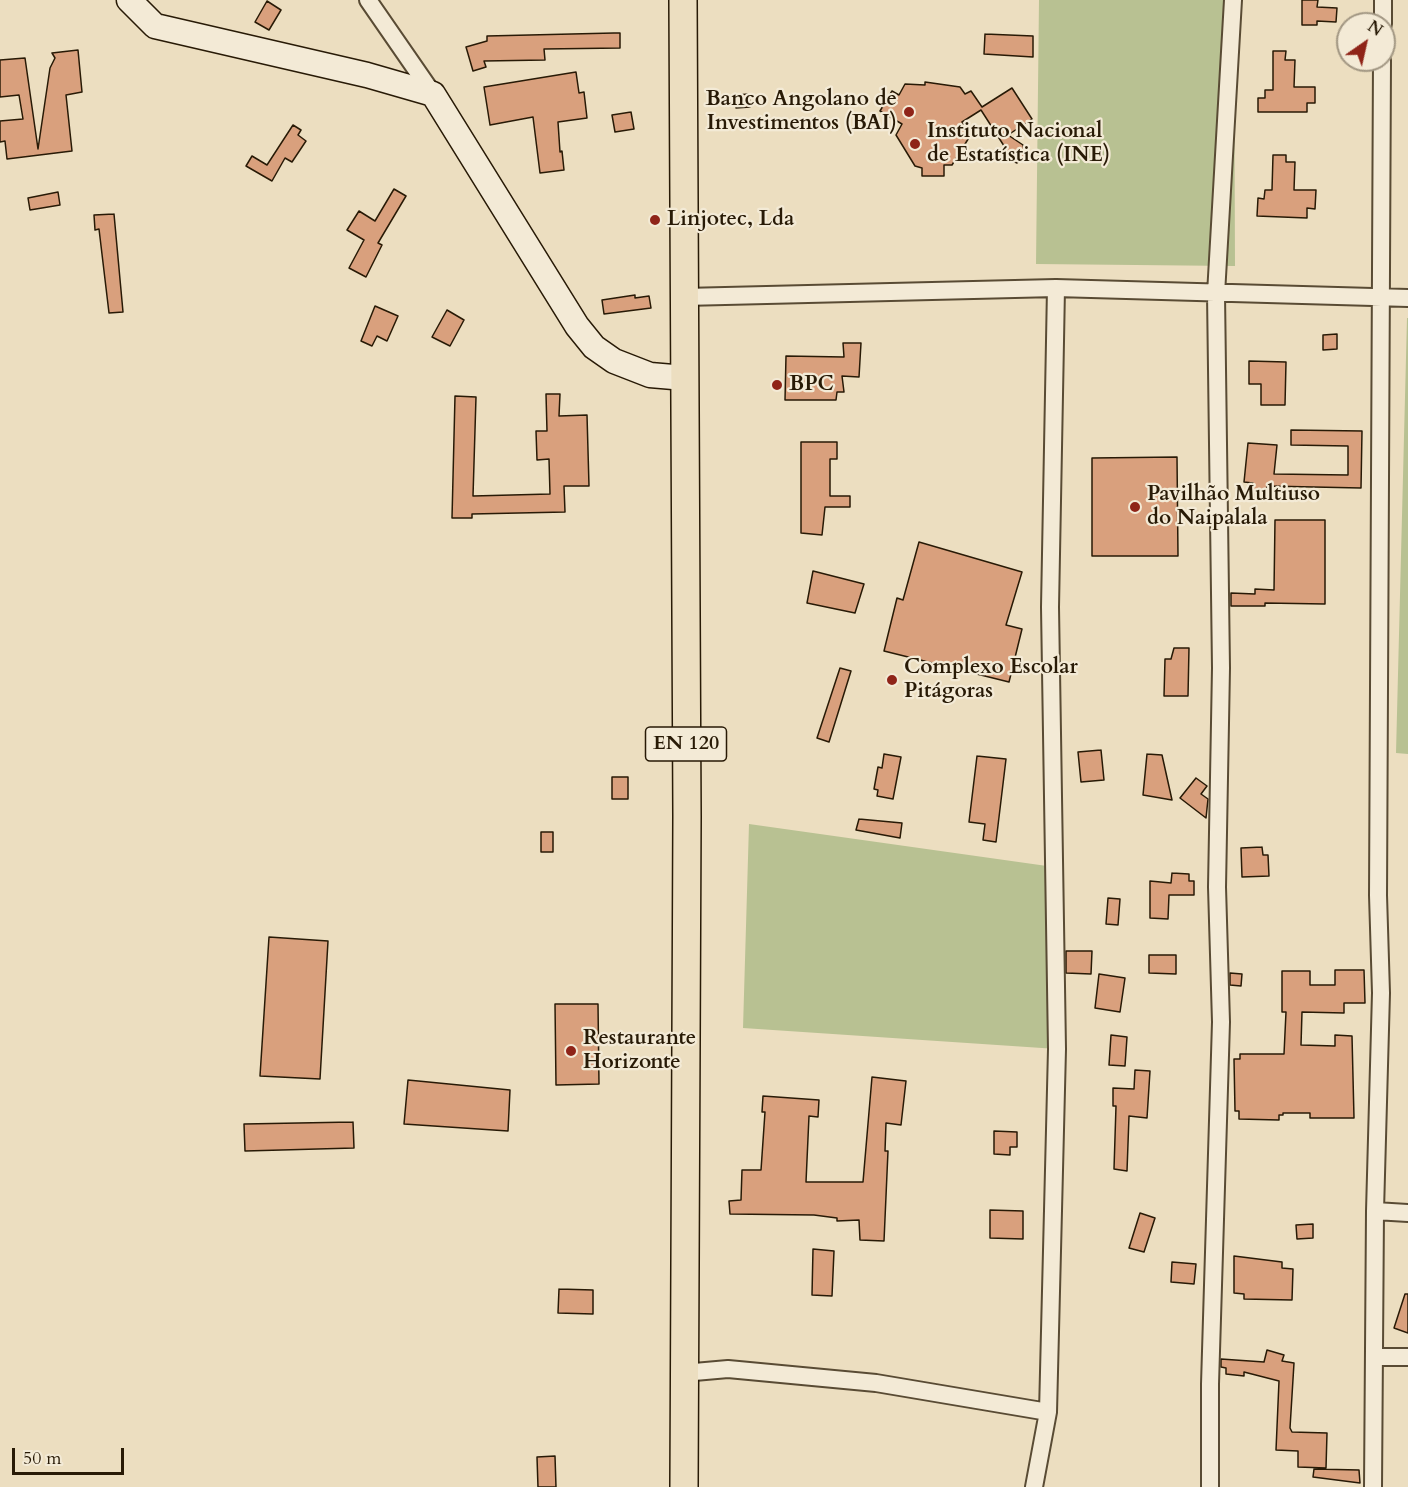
<!DOCTYPE html>
<meta charset="utf-8">
<style>
body{margin:0}
#map{position:relative;width:1408px;height:1487px;overflow:hidden;background:#ecdec0;font-family:Cardo,serif}
canvas{display:block}
.north{position:absolute;left:1336px;top:12px;width:60px;height:60px;box-sizing:border-box;background:#f3ead6;border:2px solid #a29783;border-radius:50%;rotate:34deg;font-size:16px;font-weight:700;line-height:24px;text-align:center;color:#281a06}
.north::after{content:'';display:block;margin:auto;width:21px;height:27px;background:#8f2418;clip-path:polygon(50% 0,100% 100%,50% 72%,0 100%)}
.scale{position:absolute;left:12px;top:1448px;width:112px;height:27px;box-sizing:border-box;border:3px solid #281a06;border-top:0;padding-left:8px;font-size:18px;line-height:21px;white-space:nowrap;color:#281a06;-webkit-text-stroke:4px #f3ead6;paint-order:stroke}
</style>
<div id="map">
<canvas width="1408" height="1487"></canvas>
<div class="north">N</div>
<div class="scale">50 m</div>
</div>
<script>
const c = document.querySelector('canvas').getContext('2d');
c.lineJoin = 'round';
function paint(path, color) { c.fillStyle = color; c.fill(path, 'evenodd'); }
const poly = rows => new Path2D(rows.map(r => 'M' + r).join(''));
function trace(path, color, width, dash) { c.strokeStyle = color; c.lineWidth = width; c.lineCap = dash ? 'butt' : 'round'; c.setLineDash(dash || []); c.stroke(path); }
function label(font, color, halo, rows, align = 'center') {
  c.font = font + ' Cardo,serif'; c.lineWidth = 4.5; c.setLineDash([]); c.textBaseline = 'middle'; c.strokeStyle = halo; c.fillStyle = color; for (const [text, x, y, turn = 0] of rows) {
    c.save(); c.translate(x, y); c.rotate((+turn || 0) * Math.PI / 180); c.textAlign = isNaN(turn) ? turn : align; if (halo) c.strokeText(text, 0, 0); c.fillText(text, 0, 0); c.restore();
  }
}
const green = poly([
 [1039,0,1234,0,1235,266,1036,264],
 [1407,318,1408,318,1408,754,1396,753],
 [749,824,1054,867,1057,1049,743,1028]
]);
const building = poly([
 [1302,0,1318,0,1317,7,1337,8,1336,22,1317,21,1317,25,1302,25,1302,0],
 [267,1,281,10,269,30,255,22,267,1],
 [614,33,620,33,620,48,544,49,545,60,484,61,486,67,473,71,466,47,487,41,487,36,614,33],
 [985,34,1033,36,1033,57,984,54,985,34],
 [78,50,82,92,66,95,72,151,7,159,5,141,0,142,0,121,23,119,19,95,0,97,0,60,25,58,38,149,50,68,55,58,52,53,78,50],
 [1273,51,1286,51,1285,60,1295,60,1294,87,1315,87,1315,103,1307,103,1307,112,1258,112,1258,98,1265,98,1265,90,1273,90,1273,51],
 [576,72,579,93,584,92,587,118,558,122,560,152,562,151,564,170,540,173,533,117,490,125,484,87,576,72],
 [925,82,960,87,965,94,971,91,982,107,1012,88,1032,119,1008,135,1023,145,1025,157,1017,163,1008,159,1006,149,981,110,962,122,970,136,952,165,944,165,944,176,922,176,922,168,915,166,896,135,902,124,880,111,892,91,899,95,905,84,925,85,925,82],
 [749,94,750,107,736,108,736,95,749,94],
 [631,112,634,129,615,132,612,115,631,112],
 [293,125,301,130,298,135,306,141,292,162,285,158,272,181,246,166,252,156,267,165,293,125],
 [1273,155,1286,155,1286,162,1295,162,1294,190,1316,190,1315,209,1307,208,1307,218,1257,216,1258,198,1264,199,1265,190,1272,190,1273,155],
 [394,189,406,196,378,243,382,245,366,277,349,268,364,240,347,230,359,211,375,221,394,189],
 [58,192,60,205,30,210,28,198,58,192],
 [114,214,123,312,109,313,99,229,95,230,94,215,114,214],
 [635,295,635,298,649,296,651,308,604,314,602,300,635,295],
 [375,306,398,316,387,341,377,336,372,346,361,341,375,306],
 [447,310,464,320,450,346,432,337,447,310],
 [1337,334,1337,349,1323,350,1323,335,1337,334],
 [843,343,861,343,859,377,842,376,844,392,837,392,836,400,785,400,786,356,844,357,843,343],
 [1249,361,1286,362,1285,405,1261,405,1261,384,1249,384,1249,361],
 [546,394,560,394,559,416,587,415,589,486,564,486,565,512,472,514,472,518,452,518,455,396,476,397,473,496,550,494,549,459,537,460,536,431,547,431,546,394],
 [1291,430,1362,431,1361,488,1267,486,1266,499,1252,498,1253,483,1244,482,1248,443,1277,445,1274,474,1348,475,1348,446,1291,445,1291,430],
 [801,442,837,442,837,459,830,459,830,496,850,496,850,507,825,507,822,535,801,533,801,442],
 [1177,457,1178,556,1092,556,1092,458,1177,457],
 [1275,520,1325,520,1325,604,1265,603,1265,606,1231,606,1231,593,1255,594,1255,589,1274,590,1275,520],
 [919,542,1022,572,1006,625,1022,629,1009,682,884,651,897,598,903,600,919,542],
 [813,571,864,584,855,613,807,603,813,571],
 [1174,648,1189,648,1188,696,1164,696,1165,659,1171,659,1174,648],
 [840,668,851,671,829,742,817,738,840,668],
 [1101,750,1104,780,1081,782,1078,752,1101,750],
 [884,754,901,757,893,799,877,796,878,790,874,789,878,767,882,768,884,754],
 [1147,754,1162,755,1172,800,1143,795,1147,754],
 [977,756,1006,759,996,842,983,840,985,824,969,822,977,756],
 [612,777,628,777,628,799,612,799,612,777],
 [1196,778,1207,786,1201,794,1208,799,1206,818,1180,798,1196,778],
 [859,819,902,823,900,838,856,830,859,819],
 [541,832,553,832,553,852,541,852,541,832],
 [1262,847,1263,855,1268,855,1269,876,1242,877,1241,848,1262,847],
 [1172,873,1189,874,1189,881,1194,881,1194,895,1169,895,1168,919,1150,918,1150,881,1171,883,1172,873],
 [1108,898,1120,899,1118,925,1106,924,1108,898],
 [269,937,328,941,320,1079,260,1076,269,937],
 [1066,951,1092,951,1091,974,1066,973,1066,951],
 [1149,955,1176,955,1176,974,1149,973,1149,955],
 [1335,970,1364,970,1365,1003,1344,1003,1344,1013,1302,1012,1301,1045,1335,1046,1335,1035,1352,1036,1354,1118,1310,1118,1310,1113,1283,1113,1283,1115,1279,1115,1279,1120,1239,1119,1239,1111,1235,1111,1234,1059,1240,1059,1240,1054,1284,1054,1286,1012,1282,1012,1282,971,1310,971,1310,985,1335,985,1335,970],
 [1230,973,1242,974,1241,986,1230,985,1230,973],
 [1099,974,1125,978,1120,1012,1095,1008,1099,974],
 [555,1004,598,1004,599,1084,556,1085,555,1004],
 [1111,1035,1127,1037,1125,1066,1109,1065,1111,1035],
 [1135,1070,1150,1071,1147,1118,1129,1116,1127,1171,1114,1169,1116,1106,1113,1106,1113,1088,1134,1089,1135,1070],
 [872,1077,906,1081,901,1125,886,1123,885,1151,888,1151,884,1241,860,1240,859,1220,837,1221,837,1218,814,1215,730,1214,729,1201,741,1200,742,1170,761,1170,765,1112,762,1112,763,1096,819,1100,818,1117,809,1116,806,1182,863,1182,872,1077],
 [408,1080,510,1090,508,1131,404,1124,408,1080],
 [353,1122,354,1148,245,1151,244,1124,353,1122],
 [994,1131,1017,1132,1017,1147,1010,1147,1010,1155,994,1154,994,1131],
 [990,1210,1023,1211,1023,1239,990,1238,990,1210],
 [1140,1213,1155,1218,1144,1252,1129,1248,1140,1213],
 [1313,1224,1313,1238,1297,1239,1296,1225,1313,1224],
 [813,1249,834,1251,832,1296,812,1295,813,1249],
 [1234,1256,1282,1262,1282,1268,1293,1269,1292,1300,1244,1299,1244,1294,1234,1293,1234,1256],
 [1172,1262,1196,1264,1194,1284,1171,1282,1172,1262],
 [559,1289,593,1290,593,1314,558,1313,559,1289],
 [1405,1294,1408,1294,1408,1333,1394,1328,1405,1294],
 [1267,1350,1284,1355,1282,1361,1294,1363,1290,1428,1292,1432,1327,1433,1326,1468,1298,1467,1298,1451,1276,1450,1279,1381,1244,1372,1244,1376,1226,1374,1226,1368,1221,1367,1221,1359,1264,1362,1267,1350],
 [555,1456,556,1487,538,1487,537,1457,555,1456],
 [1314,1469,1359,1470,1360,1483,1313,1477,1314,1469]
]);
const street = poly([
 [368,0,433,94],
 [1383,24,1383,0],
 [684,297,1056,288,1408,298],
 [1375,1211,1408,1213],
 [1374,1357,1408,1357],
 [683,1373,728,1369,876,1383,1048,1412],
 [1034,1487,1048,1412,1057,1049,1050,607,1056,288],
 [1210,1487,1210,1384,1221,1022,1217,887,1221,668,1216,294,1233,0],
 [1373,1487,1375,1211,1381,993,1378,895,1382,60]
]);
const secondary = poly([
 [129,0,155,26,367,75,433,94,577,326,594,347,614,361,650,375,685,378]
]);
const primary = poly([
 [683,0,687,816,684,1487]
]);
const markers = [
 [909,112,6,"#8f2418"],
 [915,144,6,"#8f2418"],
 [655,220,6,"#8f2418"],
 [777,385,6,"#8f2418"],
 [1135,507,6,"#8f2418"],
 [892,680,6,"#8f2418"],
 [571,1051,6,"#8f2418"]
];
const shields = [
 [686,744,81]
];
const shieldNames = [
 ["EN 120",686,744]
];
const poiNames = [
 ["Banco Angolano de",897,100,"right"],
 ["Investimentos (BAI)",897,124,"right"],
 ["Instituto Nacional",927,132],
 ["de Estatística (INE)",927,156],
 ["Linjotec, Lda",667,220],
 ["BPC",789,385],
 ["Pavilhão Multiuso",1147,495],
 ["do Naipalala",1147,519],
 ["Complexo Escolar",904,668],
 ["Pitágoras",904,692],
 ["Restaurante",583,1039],
 ["Horizonte",583,1063]
];
paint(green, '#b8c192');
paint(building, '#d9a07d');
trace(building, '#281a06', 1.5);
trace(street, '#594b34', 20);
trace(secondary, '#281a06', 27);
trace(primary, '#281a06', 30);
trace(street, '#f3ead6', 16);
trace(secondary, '#f3ead6', 24);
trace(primary, '#ecdec0', 27);
for (const [x, y, r, color] of markers) { const dot = new Path2D(); dot.arc(x, y, r, 0, 2 * Math.PI); c.fillStyle = color; c.fill(dot); trace(dot, '#f3ead6', 2); }
for (const [x, y, w] of shields) { const box = new Path2D(); box.roundRect(x - w / 2, y - 17, w, 34, 4.5); c.fillStyle = '#f3ead6'; c.fill(box); trace(box, '#281a06', 1.5); }
label('bold 20px', '#281a06', null, shieldNames);
label('bold 21px', '#281a06', '#f3ead6', poiNames, 'left');
</script>
